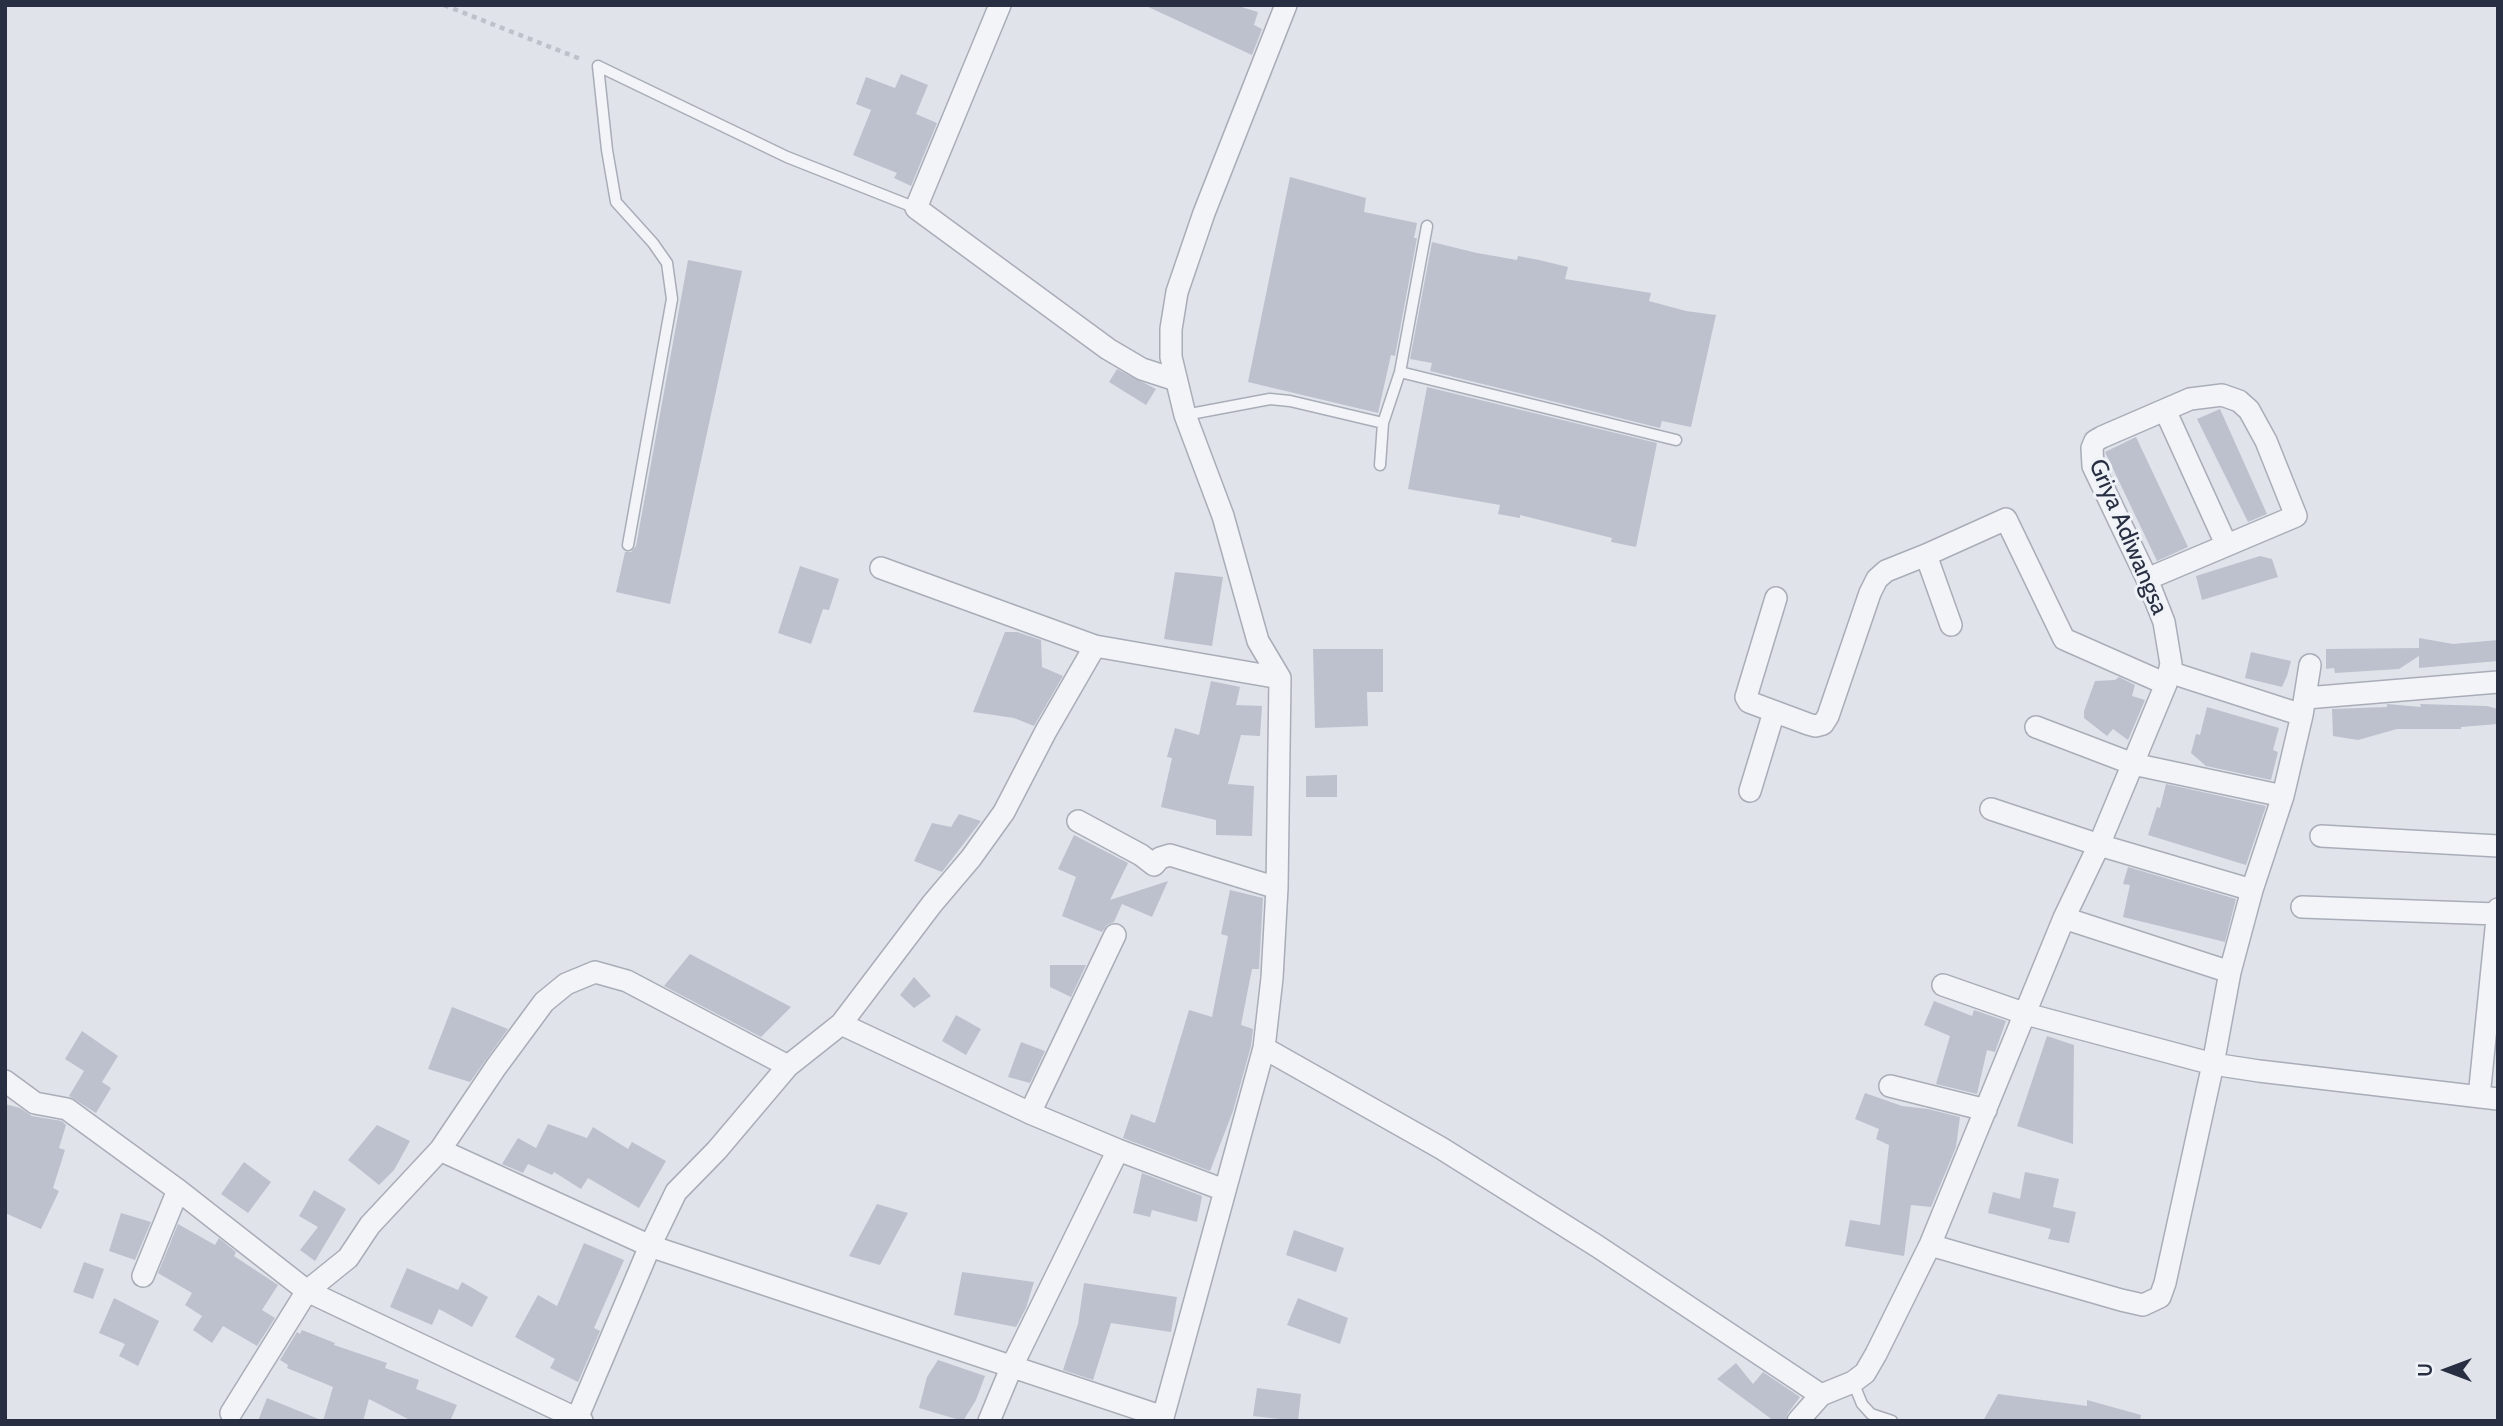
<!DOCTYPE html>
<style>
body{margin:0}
#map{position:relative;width:2503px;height:1426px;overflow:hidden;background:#e0e3ea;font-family:Cabin,sans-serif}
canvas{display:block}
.frame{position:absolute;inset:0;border:7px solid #282f42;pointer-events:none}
.north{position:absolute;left:2412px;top:1335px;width:70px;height:70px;-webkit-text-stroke:5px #eff2f7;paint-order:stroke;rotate:270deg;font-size:19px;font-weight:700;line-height:28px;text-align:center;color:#282f42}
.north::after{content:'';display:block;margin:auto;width:24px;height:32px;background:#282f42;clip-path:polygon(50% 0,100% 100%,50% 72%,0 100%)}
</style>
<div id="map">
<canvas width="2503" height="1426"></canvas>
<div class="frame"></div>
<div class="north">U</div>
</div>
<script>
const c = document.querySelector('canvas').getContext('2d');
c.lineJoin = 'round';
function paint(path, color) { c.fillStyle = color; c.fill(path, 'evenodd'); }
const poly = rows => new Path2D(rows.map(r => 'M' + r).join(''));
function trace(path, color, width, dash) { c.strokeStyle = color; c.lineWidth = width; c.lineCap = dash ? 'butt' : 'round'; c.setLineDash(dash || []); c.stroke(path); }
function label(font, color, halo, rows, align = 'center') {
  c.font = font + ' Cabin,sans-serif'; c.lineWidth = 6; c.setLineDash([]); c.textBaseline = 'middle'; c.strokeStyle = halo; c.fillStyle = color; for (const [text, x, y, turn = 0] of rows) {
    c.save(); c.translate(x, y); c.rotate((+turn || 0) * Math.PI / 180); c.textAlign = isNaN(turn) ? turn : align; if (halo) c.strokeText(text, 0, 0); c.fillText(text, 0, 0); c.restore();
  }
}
const building = poly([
 [1144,5,1235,5,1258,12,1254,25,1262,29,1252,55],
 [901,74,928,85,916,114,937,123,911,186,894,178,897,173,853,155,871,110,856,104,866,77,895,88],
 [1290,177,1366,198,1364,212,1417,223,1414,238,1417,238,1395,356,1391,355,1378,413,1248,382],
 [1432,242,1477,253,1517,260,1518,256,1539,260,1568,267,1565,279,1651,293,1649,301,1686,311,1716,315,1691,427,1662,421,1660,428,1430,371,1432,363,1410,359],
 [688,260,742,271,670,604,616,592,625,552,631,552,636,546],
 [1117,369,1156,389,1146,405,1109,382],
 [1427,387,1657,443,1636,547,1611,542,1612,538,1520,515,1520,518,1498,514,1500,505,1408,489],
 [2220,409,2267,514,2248,522,2197,419],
 [2136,437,2188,547,2157,561,2105,452],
 [2260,556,2272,559,2278,577,2202,600,2196,576],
 [800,566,839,579,829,610,823,609,811,644,778,633],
 [1175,572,1223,577,1212,646,1164,639],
 [1005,632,1017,632,1041,640,1042,667,1063,676,1034,726,1014,718,973,712],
 [2419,638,2453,644,2498,640,2498,661,2419,668,2419,656,2399,669,2335,673,2334,668,2326,669,2326,649,2419,648],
 [1313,649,1383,649,1383,692,1367,692,1368,726,1315,728],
 [2251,652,2291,661,2287,676,2282,687,2245,678],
 [2119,677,2135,685,2132,696,2145,700,2128,740,2113,729,2107,736,2084,718,2084,711,2095,681,2115,680],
 [1211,681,1240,687,1236,705,1262,706,1260,736,1241,735,1228,784,1254,786,1252,836,1216,835,1216,820,1161,807,1172,758,1167,757,1175,728,1199,735],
 [2387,704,2421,707,2420,704,2487,706,2498,709,2498,724,2461,727,2461,729,2397,729,2358,740,2333,736,2332,709,2387,707],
 [2207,707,2279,728,2273,750,2278,752,2271,780,2206,766,2191,753,2196,734,2200,735],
 [1337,775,1337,797,1306,797,1306,776],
 [2166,784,2266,806,2246,865,2148,835,2157,807,2160,808],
 [959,814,981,821,942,872,914,861,932,823,951,827],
 [1074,835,1128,863,1110,900,1168,881,1152,917,1122,904,1114,922,1107,925,1102,932,1062,916,1076,877,1058,869],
 [2128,867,2236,899,2225,942,2123,917,2130,885,2123,884],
 [1230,890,1263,898,1259,969,1252,969,1241,1025,1253,1029,1251,1046,1233,1111,1210,1171,1123,1138,1131,1114,1155,1123,1189,1010,1212,1017,1228,936,1221,934],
 [690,954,791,1007,761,1037,664,986],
 [1050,965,1086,965,1071,997,1050,987],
 [914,977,931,996,914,1008,900,995],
 [1934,1001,1972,1016,1974,1010,2006,1021,1995,1052,1987,1050,1977,1094,1936,1084,1950,1036,1924,1025],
 [452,1007,508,1029,470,1082,428,1069],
 [956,1015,981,1029,966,1055,942,1041],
 [82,1031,118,1056,102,1082,111,1088,96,1113,69,1096,84,1071,65,1059],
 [2047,1036,2074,1045,2073,1144,2017,1126],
 [1021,1042,1045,1051,1030,1083,1008,1077],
 [1865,1093,1902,1106,1928,1109,1960,1117,1956,1147,1931,1207,1911,1205,1904,1256,1845,1246,1850,1220,1880,1225,1889,1145,1876,1139,1879,1129,1855,1119],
 [5,1104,20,1108,32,1116,62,1121,66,1125,59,1148,65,1150,53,1188,59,1191,41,1229,5,1213],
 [548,1124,587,1138,593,1127,628,1149,632,1142,666,1161,639,1208,588,1178,581,1189,554,1172,552,1175,528,1164,523,1173,502,1164,518,1138,536,1148],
 [377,1125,410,1141,394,1170,379,1185,348,1160],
 [244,1162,271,1182,248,1213,221,1194],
 [2025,1172,2059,1179,2053,1207,2076,1212,2069,1243,2048,1239,2051,1229,1988,1213,1993,1192,2020,1199],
 [1142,1173,1202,1196,1197,1222,1152,1210,1150,1217,1133,1213],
 [314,1190,346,1209,315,1261,300,1250,318,1227,299,1216],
 [877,1204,908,1213,880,1265,849,1256],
 [121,1213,151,1222,135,1260,109,1251],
 [178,1224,215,1245,219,1238,236,1252,234,1256,278,1285,262,1310,275,1318,257,1346,223,1326,212,1343,193,1330,202,1316,185,1305,192,1293,158,1273],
 [1294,1230,1344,1248,1336,1272,1286,1255],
 [584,1243,624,1260,594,1328,600,1331,578,1382,550,1368,555,1359,515,1337,538,1295,557,1306],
 [84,1262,104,1269,93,1299,73,1292],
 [407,1268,458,1290,462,1282,488,1297,472,1327,439,1309,432,1325,390,1307],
 [962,1272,1034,1282,1026,1308,1016,1327,954,1315],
 [1084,1283,1177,1297,1171,1332,1111,1323,1093,1380,1063,1370,1078,1324],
 [114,1298,159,1321,138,1366,119,1356,125,1344,99,1333],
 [1298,1298,1348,1318,1340,1344,1287,1325],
 [302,1330,335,1343,334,1345,387,1363,385,1368,419,1380,416,1389,457,1405,450,1421,412,1421,369,1399,363,1421,323,1421,333,1387,287,1368,288,1365,280,1360,297,1332,300,1334],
 [938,1360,985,1376,976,1400,963,1421,919,1408,927,1377],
 [1736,1363,1753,1384,1763,1372,1800,1397,1788,1413,1785,1421,1774,1421,1717,1379],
 [1257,1388,1301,1394,1298,1421,1253,1416],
 [1998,1394,2087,1406,2087,1400,2141,1415,2140,1421,1983,1421],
 [267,1398,321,1420,321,1421,258,1421]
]);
const path = poly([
 [444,5,583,60]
]);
const service = poly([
 [598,66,607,150,616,202,653,243,667,263,672,299,628,545],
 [598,66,787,157,916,208],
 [1400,372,1676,440],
 [1185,415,1270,399,1290,401,1383,423,1400,372,1427,226],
 [1380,465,1383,423],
 [1853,1382,1862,1404,1871,1414,1892,1421]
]);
const minor = poly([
 [1000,5,916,208,1108,349,1142,369,1176,380],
 [2165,410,2226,544],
 [1926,555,1951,625],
 [881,568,1095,646,1280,678],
 [1776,598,1746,697,1749,702,1808,724,1815,726,1823,724,1828,716,1870,593,1877,579,1886,571,1926,555,2006,519,2064,639,2166,684],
 [2169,672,2302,715],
 [2306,698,2498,682],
 [2036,727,2133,764,2283,796],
 [1750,791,1774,712],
 [1991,809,2099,845,2252,890],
 [1078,821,1141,855,1154,865,1160,858,1170,855,1277,888],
 [2321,836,2498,846],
 [2302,907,2497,914],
 [2064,918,2230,972],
 [1943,985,2026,1014,2213,1064,2259,1071,2498,1099],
 [841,1024,1030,1113,1118,1150,1224,1190],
 [1264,1048,1441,1148,1597,1246,1821,1395],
 [5,1081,35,1103,67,1109,178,1190,307,1291,582,1421],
 [1890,1086,1986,1110],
 [2479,1097,2498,909],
 [1030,1113,1115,935],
 [440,1150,650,1246,1163,1417],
 [1930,1245,2121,1300,2143,1305,2160,1297,2165,1283,2213,1064,2230,972,2252,890,2283,796,2302,715,2310,665],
 [143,1276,178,1190],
 [231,1413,307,1291,348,1258,370,1225,440,1150,496,1067,544,1002,566,984,595,972,627,981,788,1066],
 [576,1421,650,1246,676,1192,717,1150,788,1066,841,1024,932,904,971,858,1004,812,1046,731,1095,646],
 [989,1421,1012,1366,1118,1150],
 [1162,1421,1264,1048,1272,978,1277,888,1280,678,1258,641,1223,516,1185,415,1171,357,1171,329,1177,292,1204,213,1286,5],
 [1798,1421,1821,1395,1853,1382,1865,1373,1876,1354,1930,1245,2064,918,2099,845,2166,684,2171,664,2164,622,2147,579,2093,466,2092,448,2095,441,2102,437,2190,399,2222,395,2239,401,2249,410,2266,441,2296,516,2147,579]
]);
const streetNames = [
 ["Griya Adiwangsa",2128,537,67]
];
paint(building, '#bdc1cd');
trace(service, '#a9adb8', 13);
trace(minor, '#a9adb8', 24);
trace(path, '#bec1c9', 4.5, [5, 5]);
trace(service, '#f3f4f8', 10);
trace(minor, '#f3f4f8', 21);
label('24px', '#282f42', '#eff2f7', streetNames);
</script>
